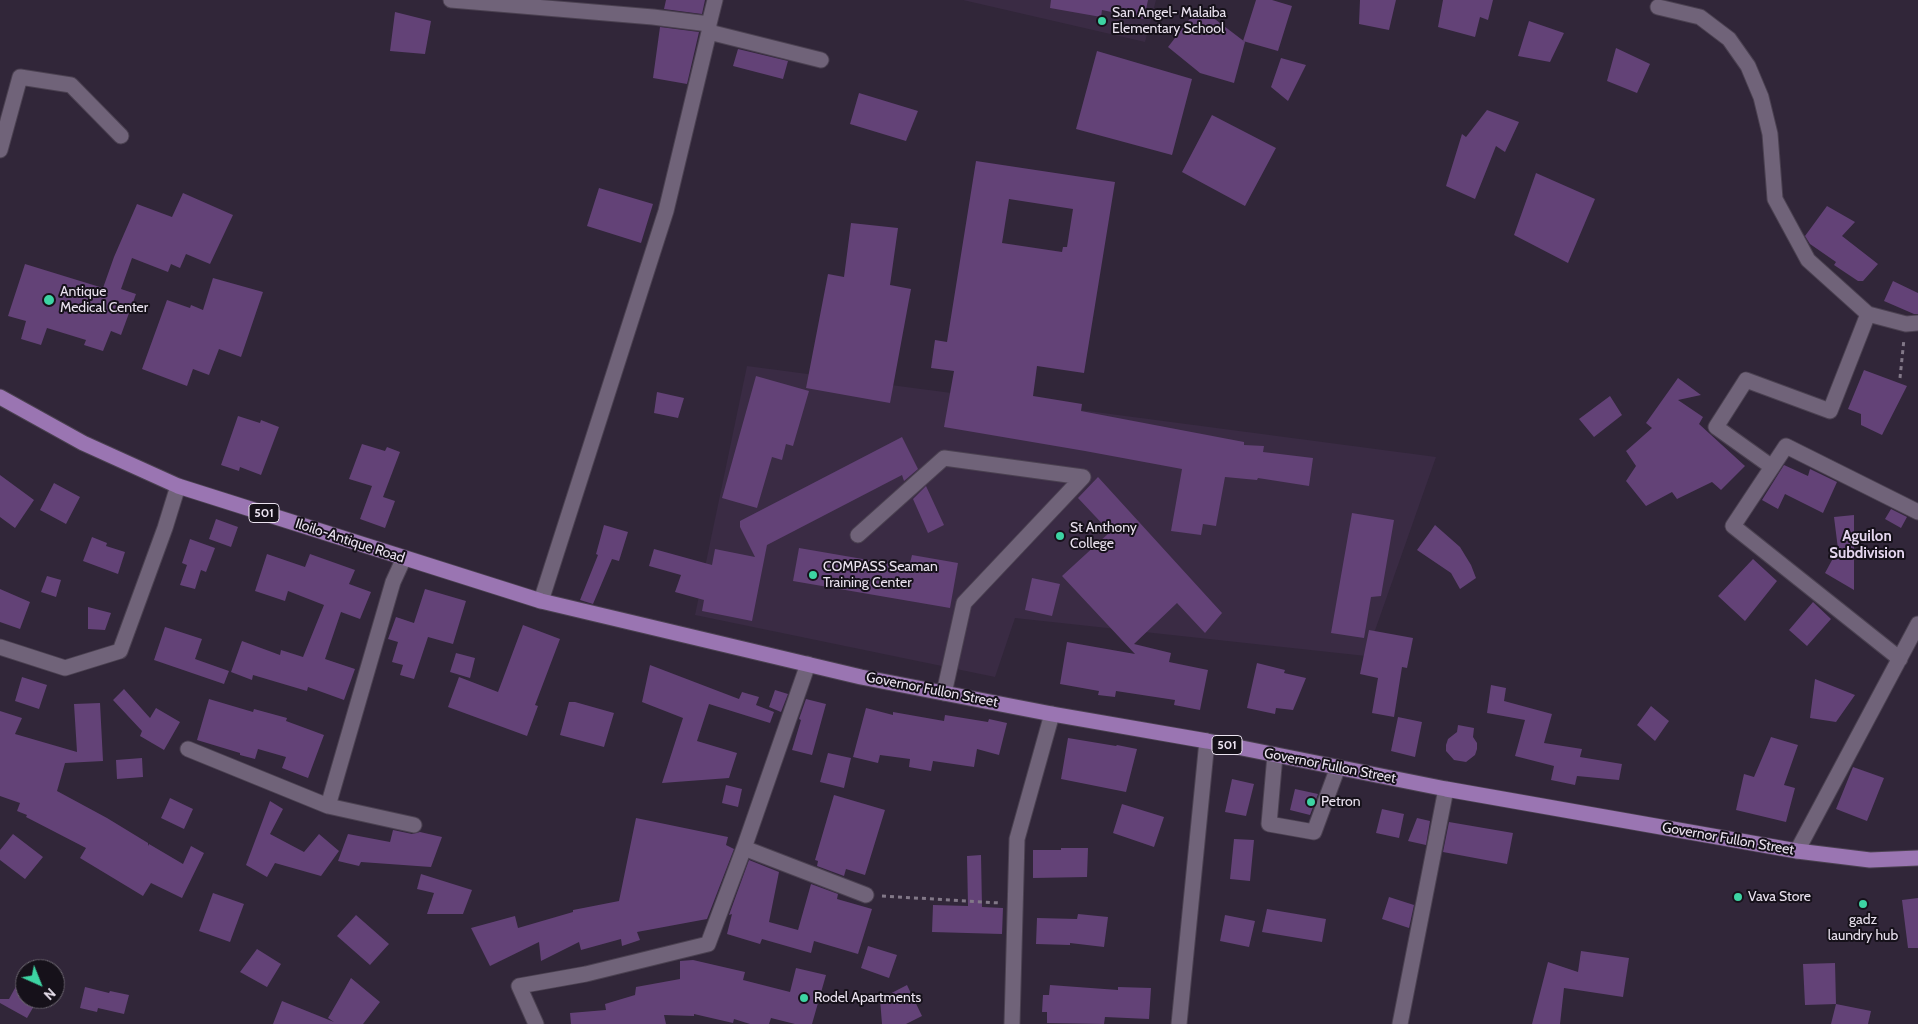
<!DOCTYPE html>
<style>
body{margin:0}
#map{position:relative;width:1918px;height:1024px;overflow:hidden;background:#312639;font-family:Cabin,sans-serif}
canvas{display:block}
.north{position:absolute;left:15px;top:959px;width:50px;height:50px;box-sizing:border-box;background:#16111a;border:1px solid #6b656f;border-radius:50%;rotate:136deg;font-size:14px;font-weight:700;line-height:20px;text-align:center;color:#eae2ef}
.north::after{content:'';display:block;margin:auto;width:18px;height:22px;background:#3dd4a3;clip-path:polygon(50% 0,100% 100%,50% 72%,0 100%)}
</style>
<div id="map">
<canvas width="1918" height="1024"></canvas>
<div class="north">N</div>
</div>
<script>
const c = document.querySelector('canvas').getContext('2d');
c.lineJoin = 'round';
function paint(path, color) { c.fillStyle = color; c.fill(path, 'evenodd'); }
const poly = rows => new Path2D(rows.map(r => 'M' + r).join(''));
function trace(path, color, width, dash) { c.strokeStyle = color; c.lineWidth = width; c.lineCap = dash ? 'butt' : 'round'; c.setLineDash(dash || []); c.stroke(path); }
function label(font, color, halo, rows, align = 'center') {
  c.font = font + ' Cabin,sans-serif'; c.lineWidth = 4; c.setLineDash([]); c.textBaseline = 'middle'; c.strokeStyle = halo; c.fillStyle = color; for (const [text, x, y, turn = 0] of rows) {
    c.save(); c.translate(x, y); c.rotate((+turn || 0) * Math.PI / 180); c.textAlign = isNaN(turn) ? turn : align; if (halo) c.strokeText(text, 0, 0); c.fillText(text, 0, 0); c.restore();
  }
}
const built = poly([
 [963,0,1156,0,1145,42],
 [747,366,1436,457,1366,656,1015,618,995,677,695,615]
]);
const building = poly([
 [666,0,705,0,702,14,664,9],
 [1051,0,1148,0,1144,19,1102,10,1101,17,1050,8],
 [1256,0,1272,0,1292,6,1278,51,1243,41],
 [1360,0,1396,0,1389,30,1359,24],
 [1443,0,1493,0,1488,20,1480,17,1475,37,1438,27],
 [1199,7,1245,42,1234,83,1200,73,1168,47],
 [395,12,431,21,425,54,390,51],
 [1529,21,1564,33,1550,62,1518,56],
 [660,27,699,32,687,84,653,78],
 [1616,48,1650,64,1637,93,1607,81],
 [738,49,788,61,783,79,733,66],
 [1097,51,1192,79,1172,155,1076,129],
 [1281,58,1306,65,1288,101,1271,87],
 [859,93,918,111,906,141,850,124],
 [1487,110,1519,122,1505,152,1496,146,1475,199,1446,186,1462,134,1466,137],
 [1212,115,1276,148,1245,206,1182,172],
 [976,161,1115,182,1084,373,1037,366,1033,396,1082,404,1081,411,1244,442,1244,445,1264,446,1263,452,1313,458,1309,486,1258,478,1257,480,1225,477,1216,526,1203,524,1201,535,1171,531,1182,469,1085,451,944,427,954,371,931,368,935,340,947,342],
 [1009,199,1073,209,1067,247,1063,247,1062,252,1002,243],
 [1536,173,1595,199,1568,263,1514,235],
 [599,188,653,204,641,243,587,226],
 [183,193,233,215,210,264,186,254,180,268,171,264,168,272,132,258,121,289,136,294,121,335,111,331,103,351,84,345,86,340,47,328,41,345,21,339,26,321,8,316,25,264,103,288,114,257,137,204,172,217],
 [1827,206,1855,222,1842,236,1878,264,1863,281,1858,281,1834,265,1836,262,1810,244,1805,236],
 [851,223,898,228,890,285,911,289,890,403,806,388,828,274,844,277],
 [213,278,263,292,241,357,219,349,209,375,193,369,187,386,142,369,167,300,190,308,191,305,203,310],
 [1893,281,1918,293,1918,314,1914,314,1884,301],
 [1864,370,1907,386,1882,435,1861,425,1861,414,1848,409],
 [756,376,809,391,793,446,786,444,782,460,772,457,757,508,722,498],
 [1678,378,1701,395,1678,400,1703,417,1699,424,1745,466,1721,490,1712,482,1677,499,1672,492,1646,506,1626,481,1636,466,1626,451,1652,428,1646,423],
 [657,392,684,398,678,418,654,413],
 [1610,396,1622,415,1594,437,1579,419],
 [238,416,260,423,261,420,279,427,261,475,240,467,239,471,221,465],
 [902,437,918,469,904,481,902,475,767,545,752,621,702,611,704,600,675,592,681,575,649,566,654,549,712,565,715,549,755,557,740,527,740,521],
 [362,444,385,451,387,447,400,452,383,497,395,501,385,528,360,519,372,486,349,479],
 [1784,465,1808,476,1810,469,1837,482,1823,513,1785,494,1778,509,1762,500],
 [0,475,34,500,15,528,0,517],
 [1098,477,1222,613,1205,633,1177,603,1134,644,1171,653,1169,662,1208,670,1200,710,1174,705,1175,700,1116,691,1115,697,1098,695,1099,691,1060,684,1067,642,1135,654,1062,576,1110,532,1078,498],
 [54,483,80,497,66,524,40,510],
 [926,486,944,525,928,533,913,499],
 [1891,509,1907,517,1901,528,1885,519],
 [1352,513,1394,520,1381,596,1371,597,1364,638,1331,633],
 [1854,515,1854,590,1825,573,1838,549,1834,517],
 [216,519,238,527,231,547,209,539],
 [604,525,628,532,619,561,612,559,593,604,580,600,598,555,596,554],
 [1435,525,1460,547,1471,565,1476,578,1460,589,1451,573,1417,550],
 [92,537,107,543,106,546,125,552,118,574,83,561],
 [190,539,215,548,206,572,201,570,195,589,180,585,187,565,182,563],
 [799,548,909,567,912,555,958,563,950,608,793,581],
 [267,554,305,567,310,554,355,570,349,584,371,592,360,619,341,612,325,659,355,669,344,700,308,687,307,691,253,675,252,680,231,672,242,641,280,655,281,650,303,657,324,605,288,591,285,601,255,591],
 [1753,559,1777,581,1745,621,1718,596],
 [47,576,61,580,56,597,41,592],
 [1032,578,1060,584,1052,616,1025,610],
 [0,589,30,602,20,629,0,622],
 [425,589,466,601,453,644,428,637,414,679,400,675,403,665,392,662,398,642,388,639,396,617,414,623],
 [1813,602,1831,619,1807,646,1789,630],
 [88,607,111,613,105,630,88,629],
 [523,625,560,639,535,705,538,706,527,736,448,707,459,677,498,692],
 [165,627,202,639,195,659,229,671,224,684,154,660],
 [1369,630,1413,638,1407,668,1402,667,1394,717,1372,713,1378,678,1360,674],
 [456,653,475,658,470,678,450,672],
 [1257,663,1285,670,1284,673,1306,678,1293,710,1276,708,1275,714,1247,708],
 [650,665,739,699,742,692,759,697,756,705,774,712,770,723,709,704,697,741,737,753,729,778,662,783,683,718,642,702],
 [22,677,47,685,39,709,15,701],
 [1815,679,1855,695,1836,722,1810,718],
 [1491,685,1506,688,1504,701,1552,714,1544,743,1582,749,1580,757,1622,764,1619,780,1577,776,1575,785,1551,780,1554,766,1515,756,1525,720,1487,713],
 [124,689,150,718,156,708,180,722,164,750,140,736,142,731,113,700],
 [775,690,788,694,781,712,769,707],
 [209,699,253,712,254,709,287,718,286,721,324,735,308,778,282,768,286,757,258,749,255,759,240,755,240,753,197,740],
 [806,699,826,704,812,755,792,750,801,720,799,719],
 [569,702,575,702,614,713,604,747,560,735],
 [100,703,103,761,65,763,57,791,107,818,148,843,148,846,149,844,183,864,191,846,204,853,182,898,151,883,143,896,80,858,86,848,26,817,27,815,17,811,20,803,0,796,0,711,22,718,15,734,77,752,74,704],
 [1651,706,1669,721,1655,741,1637,725],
 [866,708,893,715,893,712,944,721,945,715,988,722,989,719,1007,723,999,755,977,749,974,767,933,761,931,771,909,767,910,759,880,755,878,763,853,757],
 [1398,717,1422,722,1415,757,1391,751],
 [1458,725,1474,728,1473,737,1477,743,1477,749,1475,755,1466,762,1454,760,1446,751,1446,745,1448,739,1457,732],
 [1771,737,1798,745,1784,785,1795,788,1786,822,1736,810,1744,774,1754,777],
 [1068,738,1116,746,1117,745,1137,749,1126,792,1061,779],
 [828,753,851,758,844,788,820,782],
 [142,758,143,777,117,779,116,760],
 [1853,767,1884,778,1867,821,1836,809],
 [1232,779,1254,784,1246,816,1225,812],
 [726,785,742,789,738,807,722,803],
 [1295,789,1318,794,1310,815,1290,810],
 [834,795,885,810,865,875,846,869,844,876,817,866,818,861,815,860],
 [170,798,193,809,184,829,161,818],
 [270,801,283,809,270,834,304,852,319,834,339,851,321,876,275,863,267,877,246,865],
 [1122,804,1164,817,1154,847,1113,833],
 [1382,809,1404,814,1399,838,1376,833],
 [636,818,728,837,726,845,734,849,707,919,637,932,640,940,622,946,621,939,581,950,579,942,541,961,539,942,490,966,471,928,515,916,518,928,573,912,573,910,619,901],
 [1417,818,1430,821,1426,845,1408,841],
 [1449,822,1513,833,1507,864,1443,852],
 [393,830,412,834,420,832,442,837,431,867,361,862,359,866,338,861,348,834,390,842],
 [13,834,43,857,25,879,0,860,0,850],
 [1234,839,1254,840,1250,881,1230,879],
 [1061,848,1088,848,1087,877,1033,878,1033,850,1061,850],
 [981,855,982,907,1003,908,1002,934,932,932,933,905,968,906,967,856],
 [749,860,779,872,769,922,798,930,811,884,838,894,837,899,872,909,858,954,814,941,811,953,762,939,760,944,727,934,732,914,729,915],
 [421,874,472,890,463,914,427,914,434,893,417,889],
 [213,893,244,904,230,942,199,931],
 [1389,897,1414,905,1409,928,1382,919],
 [1918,898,1918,948,1908,948,1902,900],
 [1267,909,1326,919,1322,942,1262,932],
 [1078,914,1108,917,1104,947,1070,943,1070,945,1036,944,1037,918,1077,919],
 [356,915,389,944,370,965,337,936],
 [1225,915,1255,921,1249,947,1220,941],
 [868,946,897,955,889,978,861,968],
 [257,949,281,964,267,987,240,972],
 [1581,951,1629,958,1623,997,1564,988,1560,1024,1532,1024,1548,962,1578,972],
 [693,960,745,972,743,980,790,992,796,968,826,975,812,1024,795,1024,771,1018,769,1024,750,1024,734,1019,733,1023,694,1014,694,1016,664,1015,666,1024,571,1024,570,1013,606,1010,605,1004,635,995,636,987,680,979,680,961],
 [1835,963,1836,1004,1805,1005,1803,964],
 [25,970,25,999,38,999,27,1018,0,1003,0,999,9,999],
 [351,978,380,1002,363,1024,273,1024,282,1001,334,1022,328,1018],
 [907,985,922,1016,906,1024,882,1024,880,999],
 [1050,985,1118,990,1118,987,1151,988,1149,1019,1105,1017,1104,1024,1047,1023,1047,1012,1042,1012,1043,995,1049,995],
 [85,987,109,993,110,991,129,995,124,1014,98,1008,97,1012,80,1008],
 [1836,1004,1871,1011,1868,1024,1831,1024]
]);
const path = poly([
 [1900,378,1904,339],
 [882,896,1000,903]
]);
const minor = poly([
 [451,0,653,17,709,24],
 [1658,7,1700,17,1729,39,1748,66,1761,97,1770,134,1775,199,1808,260,1868,314,1906,324,1918,323],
 [709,32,821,60],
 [0,150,20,77,71,85,121,136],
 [1772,467,1716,427,1746,380,1830,411,1868,314],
 [858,535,944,458,1083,477,964,603,944,693],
 [541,601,666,211,709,32,709,24,715,0],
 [0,647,65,668,120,651,165,528,178,486],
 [1900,659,1733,526,1786,446,1918,512],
 [188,749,328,806,393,582,404,558],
 [1275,755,1269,824,1314,832,1338,767],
 [328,806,414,825],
 [744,848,866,895],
 [1797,851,1918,624],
 [536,1024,519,986,586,974,708,944,744,848,808,664],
 [1012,1024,1017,839,1052,714],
 [1179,1024,1207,741],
 [1400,1024,1446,789]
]);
const major = poly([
 [0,397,83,443,178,486,541,601,861,677,1052,714,1207,741,1446,789,1797,851,1870,860,1918,858]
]);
const markers = [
 [1102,21,5,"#3dd4a3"],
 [49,300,6,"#3dd4a3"],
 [1060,536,5,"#3dd4a3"],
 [813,575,5,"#3dd4a3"],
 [1311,802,5,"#3dd4a3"],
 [1738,897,5,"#3dd4a3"],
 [1863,904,5,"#3dd4a3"],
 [804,998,5,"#3dd4a3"]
];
const shields = [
 [264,513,30],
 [1227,745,30]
];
const shieldNames = [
 ["501",264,513],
 ["501",1227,745]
];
const poiNames = [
 ["San Angel- Malaiba",1112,13],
 ["Elementary School",1112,29],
 ["Antique",60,292],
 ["Medical Center",60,308],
 ["St Anthony",1070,528],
 ["College",1070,544],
 ["COMPASS Seaman",823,567],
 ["Training Center",823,583],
 ["Petron",1321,802],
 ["Vava Store",1748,897],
 ["gadz",1863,920,"center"],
 ["laundry hub",1863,936,"center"],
 ["Rodel Apartments",814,998]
];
const streetNames = [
 ["Iloilo-Antique Road",350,541,18],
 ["Governor Fullon Street",932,690,11],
 ["Governor Fullon Street",1330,766,11],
 ["Governor Fullon Street",1728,839,10]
];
const neighbourhoodNames = [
 ["Aguilon",1867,537],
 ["Subdivision",1867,554]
];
paint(built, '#3a2b44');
paint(building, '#634277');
trace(minor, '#4b4151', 17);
trace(major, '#4b4151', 17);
trace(path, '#827888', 3, [4, 4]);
trace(minor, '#706379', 15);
trace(major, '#9a75b2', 15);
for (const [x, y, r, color] of markers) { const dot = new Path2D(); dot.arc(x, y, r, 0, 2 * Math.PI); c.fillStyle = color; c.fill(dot); trace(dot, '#16111a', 2); }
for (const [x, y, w] of shields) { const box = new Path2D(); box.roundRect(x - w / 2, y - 9.5, w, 19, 4); c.fillStyle = '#16111a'; c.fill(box); trace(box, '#eae2ef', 1); }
label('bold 12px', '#eae2ef', null, shieldNames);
label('14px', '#eae2ef', '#16111a', poiNames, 'left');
label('14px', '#eae2ef', '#16111a', streetNames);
label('bold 15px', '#e5d6ef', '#16111a', neighbourhoodNames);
</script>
